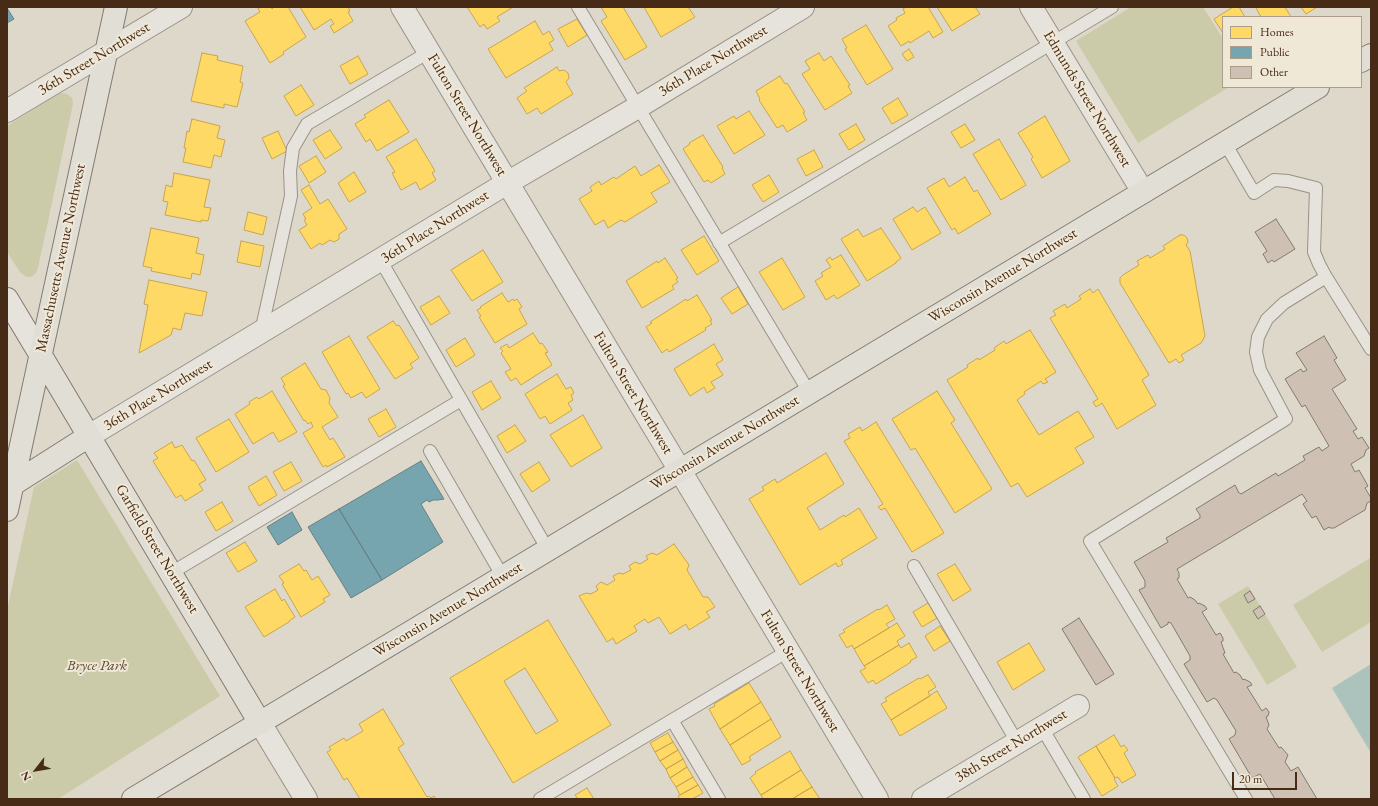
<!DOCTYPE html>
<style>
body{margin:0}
#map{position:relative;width:1378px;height:806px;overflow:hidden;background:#ded8ca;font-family:"EB Garamond",serif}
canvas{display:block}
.frame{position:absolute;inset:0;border:8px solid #472b17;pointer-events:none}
.legend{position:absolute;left:1222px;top:16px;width:140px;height:72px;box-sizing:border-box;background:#efe8d7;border:1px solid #ac9c8a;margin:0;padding:5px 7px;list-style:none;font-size:12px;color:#472b17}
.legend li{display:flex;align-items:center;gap:8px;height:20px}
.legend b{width:20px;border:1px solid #ac9c8a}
.north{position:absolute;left:16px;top:750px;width:40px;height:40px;-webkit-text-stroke:3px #efe8d7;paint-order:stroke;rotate:239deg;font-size:11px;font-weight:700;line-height:16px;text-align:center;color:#472b17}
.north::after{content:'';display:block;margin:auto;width:14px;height:18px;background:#472b17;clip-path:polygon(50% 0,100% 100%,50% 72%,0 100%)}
.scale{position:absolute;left:1232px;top:772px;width:65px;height:18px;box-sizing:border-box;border:2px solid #472b17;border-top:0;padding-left:5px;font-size:12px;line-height:14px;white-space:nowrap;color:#472b17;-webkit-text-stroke:3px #efe8d7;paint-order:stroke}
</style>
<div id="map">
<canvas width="1378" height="806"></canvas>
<div class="frame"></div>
<ul class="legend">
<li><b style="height:11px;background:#ffd966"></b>Homes</li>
<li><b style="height:11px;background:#76a5af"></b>Public</li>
<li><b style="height:11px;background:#cec1b4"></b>Other</li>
</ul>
<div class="north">N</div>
<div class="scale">20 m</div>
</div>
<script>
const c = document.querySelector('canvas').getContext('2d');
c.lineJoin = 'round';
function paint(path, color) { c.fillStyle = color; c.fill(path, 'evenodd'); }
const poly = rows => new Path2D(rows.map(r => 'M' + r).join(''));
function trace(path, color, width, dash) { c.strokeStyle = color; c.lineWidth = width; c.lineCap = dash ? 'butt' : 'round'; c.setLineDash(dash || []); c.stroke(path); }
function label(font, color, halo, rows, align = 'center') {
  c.font = font + ' "EB Garamond",serif'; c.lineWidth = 4; c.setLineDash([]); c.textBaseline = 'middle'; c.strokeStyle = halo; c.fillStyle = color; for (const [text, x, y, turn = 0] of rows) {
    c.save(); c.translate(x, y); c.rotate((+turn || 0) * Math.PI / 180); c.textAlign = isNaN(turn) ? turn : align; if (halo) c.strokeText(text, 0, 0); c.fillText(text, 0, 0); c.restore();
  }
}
const green = poly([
 [1131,7,1203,7,1223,39,1223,87,1229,87,1138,143,1076,41],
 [62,93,67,94,72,98,73,104,38,268,36,273,31,277,26,277,20,272,7,252,7,126,55,96],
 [77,460,220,696,58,799,7,799,7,610,34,487],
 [1370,558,1371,622,1322,652,1293,605],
 [1248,586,1297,667,1267,685,1218,604]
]);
const water = poly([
 [1371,664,1371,753,1332,688]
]);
const homes = poly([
 [261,7,271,7,272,9,274,7,288,7,306,37,283,52,284,54,270,63,245,21,260,12,258,9,261,7],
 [300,7,348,7,350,11,348,12,353,21,334,33,330,26,334,24,331,19,314,30,300,7],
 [467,7,513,7,497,17,500,21,487,29,484,24,480,27,467,7],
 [601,7,623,7,647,47,625,60,601,21,607,17,601,7],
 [644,7,688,7,695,17,661,37,644,7],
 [906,7,928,7,943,32,933,38,929,31,910,43,909,41,901,46,888,26,897,20,896,18,905,13,903,9,906,7],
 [937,7,975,7,980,14,952,31,937,7],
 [1233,7,1239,7,1245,17,1223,17,1223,33,1214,19,1233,7],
 [1258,7,1285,7,1291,17,1261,17,1256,8,1258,7],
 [1301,7,1317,7,1306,14,1301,7],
 [577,19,587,35,568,47,558,29,577,19],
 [535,21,543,35,549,31,554,40,549,43,553,50,506,78,488,49,535,21],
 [866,25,893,69,867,85,845,49,847,48,842,39,866,25],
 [909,49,914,57,907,61,902,54,909,49],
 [202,53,218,56,217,60,243,66,240,82,243,83,237,107,224,104,224,108,191,101,202,53],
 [819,53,824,61,831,56,850,85,848,86,852,93,825,110,802,74,810,69,805,61,819,53],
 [358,56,368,74,350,84,340,66,358,56],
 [557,67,559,71,564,70,568,73,569,78,566,82,573,94,541,114,537,108,527,114,517,98,527,91,524,88,557,67],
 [780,76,785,84,787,83,805,112,803,113,807,120,787,132,783,125,777,128,759,100,760,99,756,91,780,76],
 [301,85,314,105,296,116,284,96,301,85],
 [898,98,908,115,892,124,882,108,898,98],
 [389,100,409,132,377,151,370,139,366,142,355,124,366,117,364,115,389,100],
 [749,111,765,135,734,154,717,126,734,116,736,119,749,111],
 [1045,116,1070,161,1042,178,1031,159,1033,157,1018,133,1045,116],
 [192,119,220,126,217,138,225,140,221,157,214,155,211,168,183,162,186,148,184,148,187,131,189,132,192,119],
 [856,124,865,140,849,150,839,134,856,124],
 [965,124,975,140,961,148,951,132,965,124],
 [330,130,342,148,325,159,313,140,330,130],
 [278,131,287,151,272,159,262,138,278,131],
 [703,135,723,167,722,168,725,174,711,183,708,180,704,182,683,149,690,144,689,143,703,135],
 [416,139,435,171,432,173,436,180,420,190,416,182,401,190,392,173,395,172,386,157,416,139],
 [999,139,1026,185,1001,200,973,154,999,139],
 [814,150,823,167,806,176,797,159,814,150],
 [316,156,326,172,309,183,299,166,316,156],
 [659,165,670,182,651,193,657,202,625,222,621,220,608,228,604,220,595,225,579,199,592,191,590,187,599,181,601,185,614,177,616,179,635,166,641,176,659,165],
 [354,172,366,192,349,202,338,183,354,172],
 [174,173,210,180,204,207,211,208,208,221,201,220,201,222,165,215,168,202,163,201,166,185,172,187,174,173],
 [769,175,779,192,763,202,752,185,769,175],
 [965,177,974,192,977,190,991,214,958,234,955,228,952,230,927,188,944,178,949,187,965,177],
 [309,185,320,204,328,199,347,229,339,234,339,239,334,242,330,240,322,245,320,243,311,249,299,230,307,225,304,220,306,219,303,214,312,208,301,190,309,185],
 [913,207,917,212,925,207,941,233,912,250,893,219,913,207],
 [248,212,267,217,263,235,244,230,248,212],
 [151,228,199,238,196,253,204,255,200,275,192,273,191,279,151,271,152,268,143,266,151,228],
 [881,228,901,258,896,262,896,263,867,281,841,239,858,229,863,237,881,228],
 [1180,235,1184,235,1187,238,1188,242,1186,245,1190,251,1205,336,1201,343,1181,355,1184,360,1179,363,1176,359,1169,363,1120,283,1120,278,1123,275,1139,265,1137,261,1148,255,1150,258,1165,249,1163,246,1180,235],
 [704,236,719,261,697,275,681,250,704,236],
 [241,241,264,246,260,267,237,262,241,241],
 [483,250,503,282,472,301,451,270,483,250],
 [841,255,860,285,837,299,834,295,826,300,815,281,823,276,821,273,831,267,826,260,830,257,832,260,841,255],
 [665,258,678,278,676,279,678,282,672,286,674,289,642,308,626,281,657,261,658,263,665,258],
 [782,258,805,297,783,310,759,272,782,258],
 [149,280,207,292,202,316,185,313,181,330,173,328,171,335,139,353,148,305,144,304,149,280],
 [738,287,748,304,732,314,721,298,738,287],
 [1090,289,1093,293,1098,289,1149,375,1142,380,1156,405,1117,429,1102,403,1096,407,1093,402,1098,399,1050,318,1056,315,1053,311,1065,304,1067,308,1081,299,1079,296,1090,289],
 [502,293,508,302,513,299,514,301,517,299,522,307,519,309,527,324,495,343,479,317,481,316,477,310,481,308,480,307,502,293],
 [697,295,712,320,710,320,712,324,705,328,706,330,669,352,667,349,662,353,646,327,652,323,650,322,686,299,687,301,697,295],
 [439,296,450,313,431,325,420,307,439,296],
 [393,321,397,326,399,325,419,358,410,364,413,368,395,379,367,337,393,321],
 [1030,330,1056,372,1045,379,1048,382,1043,384,1041,381,1024,392,1025,394,1017,400,1039,435,1078,411,1094,437,1075,448,1084,463,1027,497,1018,483,1011,487,947,380,968,367,967,365,978,358,979,360,995,350,994,348,1004,341,1006,344,1030,330],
 [533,333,540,344,542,343,548,352,545,353,552,365,521,385,516,378,511,381,505,372,511,369,501,353,503,351,500,348,507,344,509,348,533,333],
 [349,336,380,389,366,398,362,392,351,398,348,393,346,394,322,352,349,336],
 [465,338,475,355,456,367,446,350,465,338],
 [714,344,723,360,716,364,723,375,711,382,715,388,707,393,704,387,690,396,674,369,714,344],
 [305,363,321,389,326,390,330,398,329,403,338,417,322,427,330,440,333,438,345,457,327,467,326,465,323,467,303,433,313,427,311,422,308,424,305,420,304,421,283,386,285,385,281,378,305,363],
 [557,374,566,389,571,387,574,393,571,395,573,400,568,403,572,410,550,424,545,416,540,419,525,394,557,374],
 [491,381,501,398,482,410,472,392,491,381],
 [272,391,297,432,279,442,273,432,253,444,235,414,250,404,249,402,257,397,259,399,272,391],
 [937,391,955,420,951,423,992,489,955,513,915,448,911,450,892,419,937,391],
 [386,409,396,427,379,437,368,419,386,409],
 [583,415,602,448,571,467,550,435,583,415],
 [229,419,249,452,216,472,196,438,229,419],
 [876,422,944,533,912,552,885,508,881,510,878,507,883,504,844,441,850,438,848,434,860,427,862,431,876,422],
 [515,425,526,441,507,453,497,436,515,425],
 [172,442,175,448,182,445,192,461,194,460,206,480,199,484,203,490,185,501,181,495,176,498,153,461,158,458,154,453,172,442],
 [826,453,844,484,807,508,820,530,844,515,845,517,859,508,877,538,841,560,843,564,838,567,836,563,800,585,749,499,764,490,762,487,775,479,777,483,826,453],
 [291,462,302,481,284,491,273,472,291,462],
 [539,462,550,480,532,492,520,474,539,462],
 [266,476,277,495,259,506,248,487,266,476],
 [222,502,233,521,216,531,205,512,222,502],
 [245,542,257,561,238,572,226,553,245,542],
 [674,544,689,565,687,570,703,597,708,597,715,607,706,612,710,617,689,630,686,624,670,634,659,617,648,623,645,619,634,626,637,631,616,644,613,638,607,642,579,596,586,593,591,594,598,590,596,586,601,582,607,585,615,580,613,576,619,573,623,574,631,570,629,566,635,562,640,564,648,559,646,556,652,553,657,555,674,544],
 [299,564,304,571,306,570,312,580,318,576,330,595,323,599,325,602,301,617,282,584,284,583,279,576,299,564],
 [955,564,971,590,953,601,937,574,955,564],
 [275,589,282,601,284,599,295,617,289,621,289,622,264,637,245,607,275,589],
 [928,603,937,618,922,627,913,612,928,603],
 [887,605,895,619,886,624,889,628,854,649,852,645,847,648,839,635,845,632,843,630,878,609,879,610,887,605],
 [548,620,611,725,513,783,450,678,548,620],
 [525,668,558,721,536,734,504,681,525,668],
 [897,623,905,636,897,641,899,645,864,666,854,649,897,623],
 [940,626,950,641,934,651,925,636,940,626],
 [909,643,917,657,910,661,911,662,876,684,873,680,868,683,860,671,866,668,864,666,899,645,901,648,909,643],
 [1029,643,1045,670,1013,690,997,662,1029,643],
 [928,675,936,687,928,692,930,696,891,720,881,704,887,701,885,698,919,678,920,679,928,675],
 [749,683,761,702,720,729,709,709,715,706,714,704,749,683],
 [937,691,947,708,900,736,891,720,937,691],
 [761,702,771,719,730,745,720,729,761,702],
 [383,709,404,744,398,748,427,797,429,796,431,798,434,796,436,799,360,799,347,778,344,780,327,752,331,750,329,747,344,738,346,741,363,731,359,724,383,709],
 [771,719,781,737,749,757,751,760,742,765,730,745,771,719],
 [668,733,673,742,655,752,650,743,668,733],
 [1114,735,1121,747,1124,745,1128,750,1124,753,1136,775,1122,783,1118,777,1115,778,1096,746,1114,735],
 [673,742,678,750,660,761,655,752,673,742],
 [1096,746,1115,778,1114,779,1118,786,1102,796,1078,757,1096,746],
 [678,750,683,759,666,769,660,761,678,750],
 [790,751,801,770,761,795,750,778,756,773,755,772,790,751],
 [683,759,687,767,670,778,666,769,683,759],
 [687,767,693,777,676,787,670,778,687,767],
 [801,770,812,787,792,799,763,799,761,795,801,770],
 [693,777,698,785,680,795,676,787,693,777],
 [698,785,703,793,692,799,680,799,678,796,698,785],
 [812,787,820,799,792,799,812,787],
 [587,788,594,799,578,799,575,795,587,788]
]);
const public = poly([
 [7,8,14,19,7,23,7,8],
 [421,461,444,499,438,500,433,500,429,502,427,500,421,504,443,542,382,580,339,509,421,461],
 [339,509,382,580,351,598,308,527,339,509],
 [292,512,302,530,278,545,267,527,292,512]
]);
const building = poly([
 [1276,219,1295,249,1274,262,1272,260,1268,263,1263,254,1267,251,1255,232,1276,219],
 [1324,336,1337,358,1334,360,1346,380,1332,389,1357,429,1353,431,1358,439,1362,437,1369,448,1366,450,1364,456,1351,464,1355,472,1359,470,1368,486,1365,488,1371,498,1371,501,1367,503,1365,510,1334,528,1330,528,1329,527,1324,530,1316,516,1312,518,1303,504,1307,501,1302,494,1177,569,1179,573,1179,578,1177,579,1188,598,1190,597,1195,600,1198,604,1199,603,1205,606,1207,609,1202,612,1216,635,1220,633,1223,638,1223,641,1221,642,1225,653,1223,654,1234,673,1236,672,1240,675,1243,680,1244,679,1250,682,1252,685,1247,687,1262,711,1266,708,1269,712,1268,716,1266,717,1269,725,1267,729,1279,748,1281,747,1288,755,1285,762,1291,771,1298,767,1317,799,1275,799,1260,774,1252,778,1229,739,1235,735,1236,731,1217,700,1214,698,1207,702,1184,664,1190,660,1190,656,1171,623,1168,622,1168,624,1161,628,1139,590,1145,587,1145,581,1134,562,1168,542,1166,538,1200,518,1200,515,1196,509,1235,485,1238,491,1238,492,1241,494,1276,473,1278,476,1305,460,1303,456,1319,447,1322,451,1329,446,1305,405,1302,407,1285,379,1301,369,1303,372,1307,370,1296,353,1324,336],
 [1250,591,1255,599,1248,603,1244,595,1250,591],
 [1260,606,1265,614,1258,619,1253,611,1260,606],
 [1079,618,1114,674,1096,685,1062,629,1079,618]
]);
const service = poly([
 [578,7,809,392],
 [1225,143,1254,193,1274,180,1288,181,1316,188,1314,252,1319,264,1326,277,1371,349],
 [719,243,1112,7],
 [381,261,548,550],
 [261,332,291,196,290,171,293,148,307,124,429,52],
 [430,451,503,577],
 [914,566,1017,742],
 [171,573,461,400],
 [672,720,719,799],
 [1042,728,1084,799],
 [540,799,788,651],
 [1246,799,1090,541,1286,419,1260,370,1256,352,1258,337,1267,319,1284,303,1326,277]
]);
const minor = poly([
 [402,7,877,799],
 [1031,7,1143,192],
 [7,111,181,7],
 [89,436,507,183,638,107,803,7],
 [260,723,306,799],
 [923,799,1078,706]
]);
const secondary = poly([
 [7,299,40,354]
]);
const primary = poly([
 [1361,61,1371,55],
 [40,354,260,723],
 [12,485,89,436],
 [7,510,116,7],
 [133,799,1318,87]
]);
const streetNames = [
 ["36th Street Northwest",94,59,-31],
 ["36th Place Northwest",713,61,-31],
 ["Edmunds Street Northwest",1087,99,59],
 ["Fulton Street Northwest",467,115,59],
 ["36th Place Northwest",435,227,-32],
 ["Massachusetts Avenue Northwest",61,258,-78],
 ["Wisconsin Avenue Northwest",1003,276,-31],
 ["Fulton Street Northwest",633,393,59],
 ["36th Place Northwest",158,395,-31],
 ["Wisconsin Avenue Northwest",725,443,-31],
 ["Garfield Street Northwest",157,549,59],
 ["Wisconsin Avenue Northwest",448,610,-31],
 ["Fulton Street Northwest",800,671,59],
 ["38th Street Northwest",1011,746,-31]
];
const parkNames = [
 ["Bryce Park",97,666]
];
paint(green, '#cbcaa9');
paint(water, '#acc3bd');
paint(homes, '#ffd966');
trace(homes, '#c8a54e', 1);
paint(public, '#76a5af');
trace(public, '#688081', 1);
paint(building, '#cec1b4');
trace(building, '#827a70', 1);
trace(service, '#999287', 14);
trace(minor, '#999287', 24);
trace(secondary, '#827a70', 24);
trace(primary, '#827a70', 24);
trace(service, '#e6e3dc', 12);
trace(minor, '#e6e3dc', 22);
trace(secondary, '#e6e3dc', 22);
trace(primary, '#e1ded6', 22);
label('15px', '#472b17', '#efe8d7', streetNames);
label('italic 15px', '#5e482f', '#efe8d7', parkNames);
</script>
